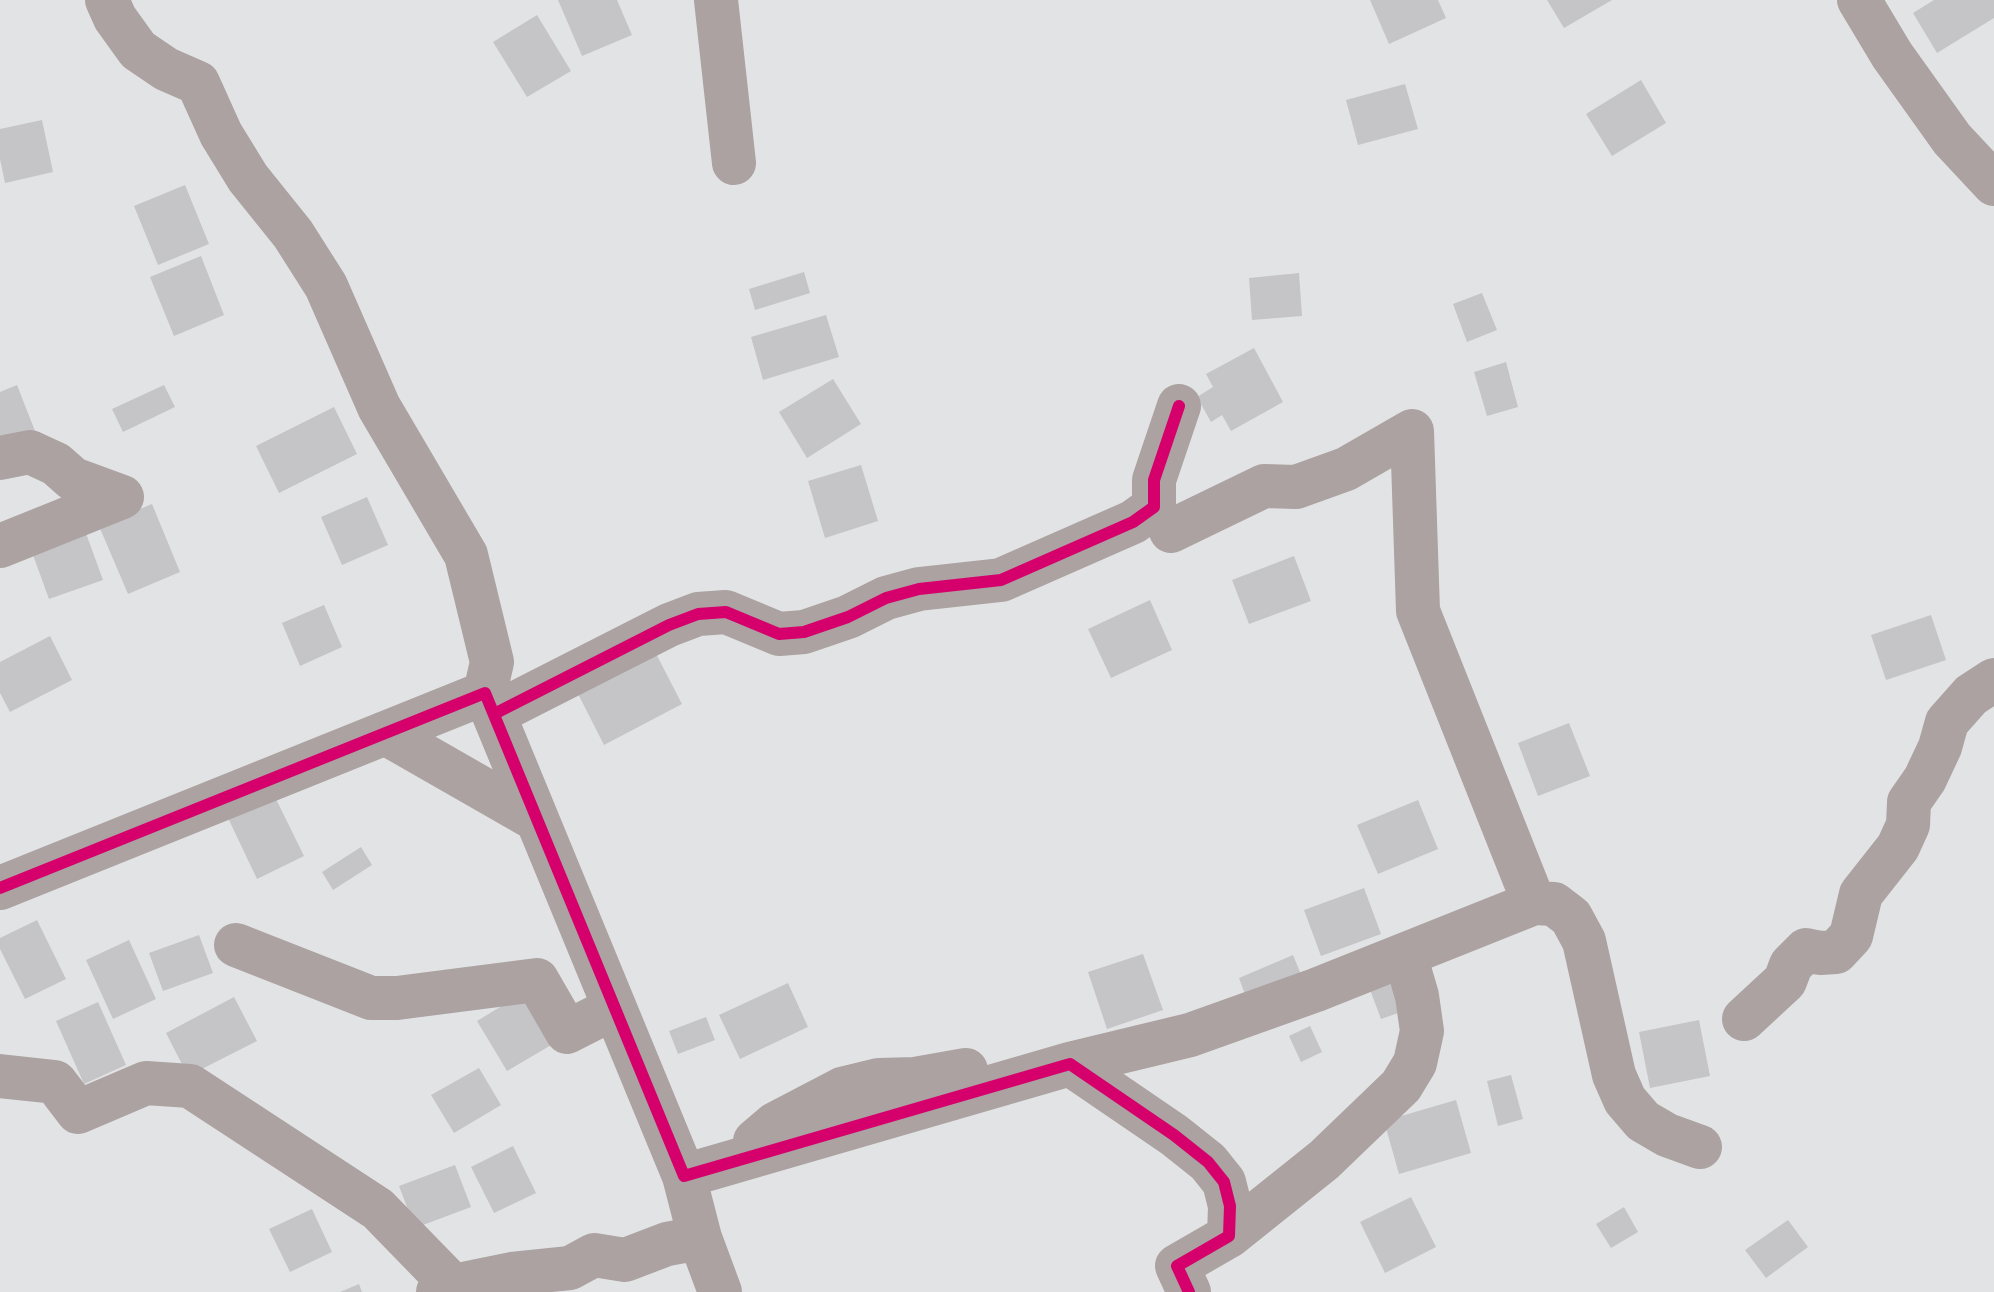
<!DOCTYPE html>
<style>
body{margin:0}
canvas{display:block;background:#e2e3e5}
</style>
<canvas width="1994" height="1292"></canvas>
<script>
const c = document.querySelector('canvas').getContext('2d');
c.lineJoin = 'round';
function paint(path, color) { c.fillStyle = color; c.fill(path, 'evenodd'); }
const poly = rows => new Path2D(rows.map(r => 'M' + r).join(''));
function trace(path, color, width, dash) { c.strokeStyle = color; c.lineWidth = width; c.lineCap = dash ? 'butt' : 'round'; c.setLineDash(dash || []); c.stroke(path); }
const building = poly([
 [558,0,617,0,632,35,582,56],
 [1370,0,1438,0,1446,18,1389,44],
 [1547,0,1612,0,1564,28],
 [1934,0,1994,0,1994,18,1937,53,1913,13],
 [537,15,571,71,527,97,493,42],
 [1641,80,1666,123,1612,156,1586,114],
 [1405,84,1418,129,1358,145,1346,100],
 [42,120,53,172,5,183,0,159,0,129],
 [185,185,209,244,158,265,134,206],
 [201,256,224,315,174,336,150,277],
 [804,272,810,293,755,310,749,289],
 [1299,273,1302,316,1252,320,1249,278],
 [1482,293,1497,330,1467,342,1453,304],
 [826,315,839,357,763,380,751,337],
 [1254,348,1283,402,1231,431,1222,415,1211,422,1197,397,1213,387,1206,374],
 [1506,362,1518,407,1487,416,1474,372],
 [833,379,861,424,807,458,779,412],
 [17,385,35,431,0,445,0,392],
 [164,385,175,407,123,432,112,409],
 [334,407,357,454,279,493,256,446],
 [861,465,878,521,825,538,808,481],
 [367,497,388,545,342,565,321,517],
 [152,504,180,572,128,594,99,526],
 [83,525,103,580,49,599,29,544],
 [1294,556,1311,601,1249,624,1232,580],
 [1150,600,1172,650,1111,678,1088,629],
 [324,605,342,647,300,666,282,623],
 [1931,615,1946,660,1886,680,1871,635],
 [50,636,72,680,10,712,0,693,0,662],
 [652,646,682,704,604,745,574,686],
 [1569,723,1590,776,1538,796,1518,743],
 [274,795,304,856,257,879,228,818],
 [1418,800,1438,849,1378,874,1357,825],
 [361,847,372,865,333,890,322,872],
 [1364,888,1381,934,1321,956,1304,910],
 [37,920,66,979,25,999,0,949,0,938],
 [199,935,213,973,163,991,149,953],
 [129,940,156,999,113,1019,86,960],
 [1143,954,1163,1010,1107,1029,1088,972],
 [1293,955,1302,977,1247,1000,1239,978],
 [1389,980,1401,1012,1381,1019,1369,987],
 [788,983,808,1027,740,1059,719,1015],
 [523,993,553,1044,507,1071,477,1021],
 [234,997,257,1041,188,1076,166,1033],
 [98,1002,126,1065,84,1084,56,1021],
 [706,1017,715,1040,678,1054,669,1031],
 [1699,1020,1710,1076,1650,1088,1639,1032],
 [1310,1026,1322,1052,1301,1062,1289,1036],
 [479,1068,501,1105,454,1133,431,1095],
 [1511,1075,1523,1119,1498,1126,1487,1081],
 [1456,1100,1471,1153,1399,1174,1384,1121],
 [513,1146,536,1193,494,1213,471,1167],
 [455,1165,471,1207,415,1228,399,1186],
 [1411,1197,1436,1247,1385,1273,1360,1222],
 [1624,1207,1638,1232,1611,1248,1596,1224],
 [312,1209,332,1252,290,1272,269,1229],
 [1788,1220,1808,1247,1766,1278,1745,1250],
 [359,1284,362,1292,340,1292]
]);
const minor = poly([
 [107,0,115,18,138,50,166,69,198,83,221,134,248,178,293,234,326,286,379,407,466,555,492,662,485,693],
 [716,0,734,163],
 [1859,0,1892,55,1952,139,1994,184],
 [0,458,30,452,56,464,73,479,122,497,0,546],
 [1171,531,1264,486,1296,487,1346,469,1412,431,1418,611,1534,903],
 [494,714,669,625,698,614,726,612,779,634,804,632,848,617,886,598,919,589,1001,580,1133,522,1154,507,1154,480,1179,406],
 [385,733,537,820],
 [0,888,485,693,684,1176,1070,1064,1174,1135,1208,1162,1224,1182,1230,1206,1229,1236,1177,1266,1189,1292],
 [236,945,371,998,397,998,537,980,567,1032,614,1008],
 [1744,1019,1785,981,1791,965,1806,950,1820,953,1836,952,1851,936,1861,894,1898,847,1908,825,1909,802,1925,779,1940,747,1947,722,1971,695,1994,680],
 [1070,1064,1190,1035,1316,990,1534,903,1554,904,1571,917,1584,941,1614,1075,1625,1100,1643,1121,1667,1135,1700,1147],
 [0,1076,55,1082,78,1112,146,1083,190,1086,378,1209,453,1286],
 [755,1141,775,1124,842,1089,879,1080,915,1079,966,1070],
 [1229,1236,1324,1160,1401,1086,1415,1063,1422,1031,1417,996,1405,955],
 [700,1238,720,1292],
 [438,1292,453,1286,512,1274,570,1268,594,1255,625,1260,667,1244,700,1238,684,1176]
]);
const cycleway = poly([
 [494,714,669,625,698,614,726,612,779,634,804,632,848,617,886,598,919,589,1001,580,1133,522,1154,507,1154,480,1179,406],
 [0,888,485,693,684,1176,1070,1064,1174,1135,1208,1162,1224,1182,1230,1206,1229,1236,1177,1266,1189,1292]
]);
paint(building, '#c5c5c7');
trace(minor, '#aba2a1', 44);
trace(cycleway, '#d6006c', 12);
</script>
